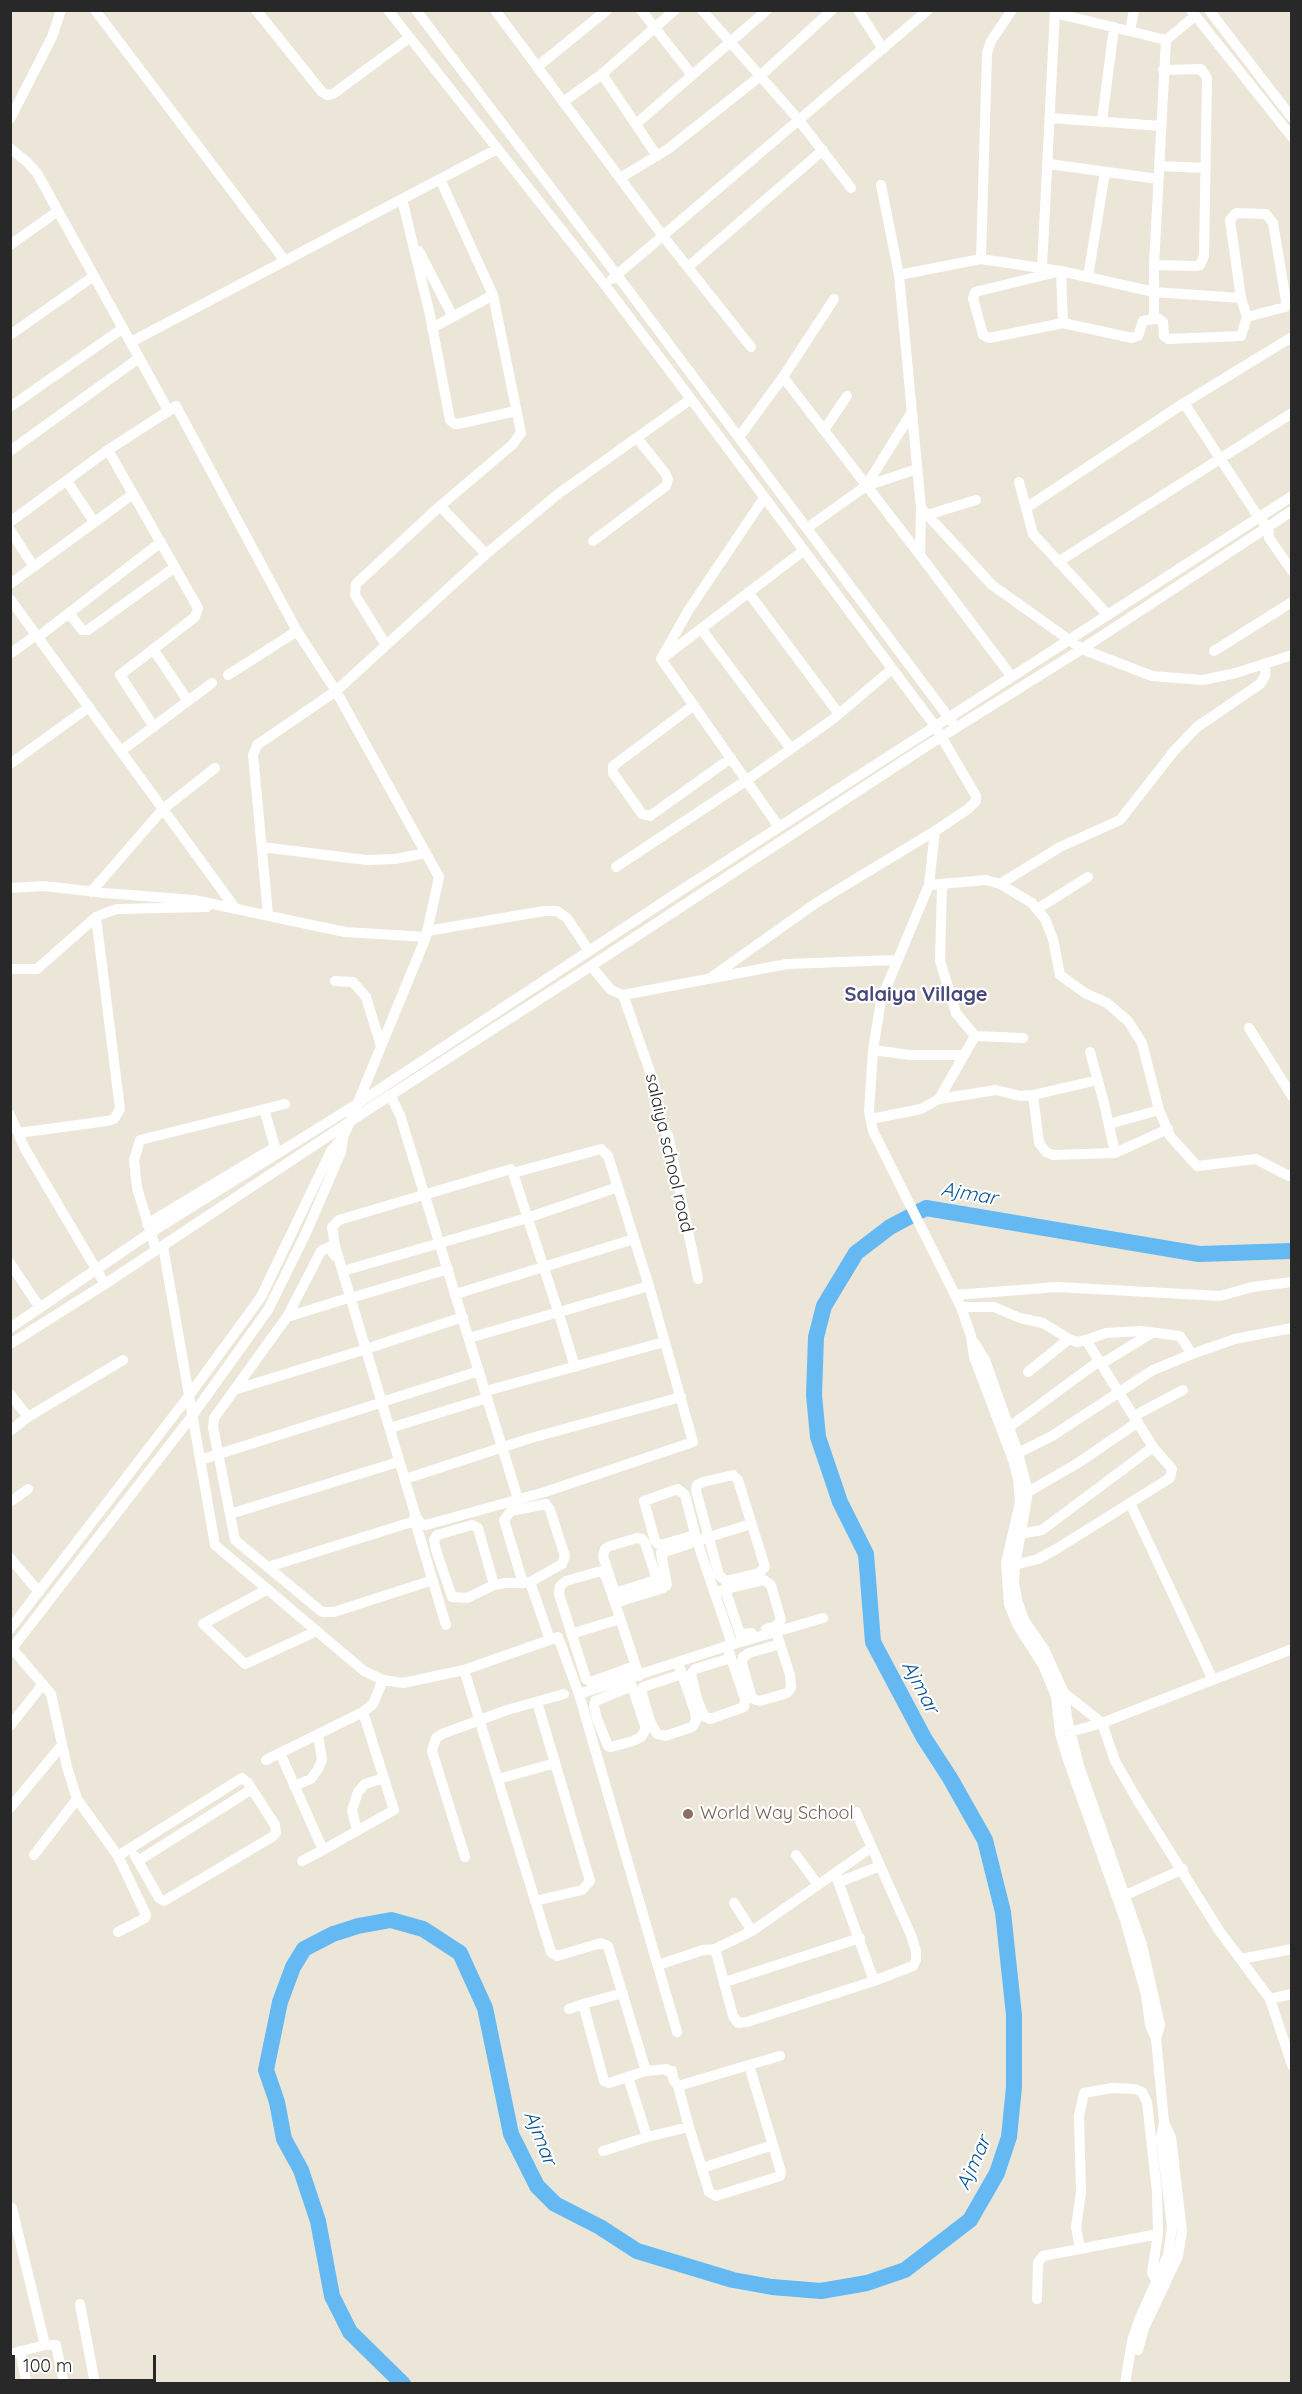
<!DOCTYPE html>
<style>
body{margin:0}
#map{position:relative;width:1302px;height:2394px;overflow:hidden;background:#ebe6d8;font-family:Quicksand,sans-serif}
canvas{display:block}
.frame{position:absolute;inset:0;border:12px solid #282828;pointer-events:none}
.scale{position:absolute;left:12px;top:2355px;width:144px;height:27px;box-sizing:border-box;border:3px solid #282828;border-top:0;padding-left:8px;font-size:18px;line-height:21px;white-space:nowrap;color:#282828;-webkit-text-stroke:4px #fff;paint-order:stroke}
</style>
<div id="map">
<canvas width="1302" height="2394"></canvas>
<div class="frame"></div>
<div class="scale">100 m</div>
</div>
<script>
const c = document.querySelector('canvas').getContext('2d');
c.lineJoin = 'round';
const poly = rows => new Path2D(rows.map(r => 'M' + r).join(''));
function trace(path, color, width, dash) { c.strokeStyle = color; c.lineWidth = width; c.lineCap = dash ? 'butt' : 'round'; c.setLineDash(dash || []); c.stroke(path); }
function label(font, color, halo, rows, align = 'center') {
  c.font = font + ' Quicksand,sans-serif'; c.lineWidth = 4.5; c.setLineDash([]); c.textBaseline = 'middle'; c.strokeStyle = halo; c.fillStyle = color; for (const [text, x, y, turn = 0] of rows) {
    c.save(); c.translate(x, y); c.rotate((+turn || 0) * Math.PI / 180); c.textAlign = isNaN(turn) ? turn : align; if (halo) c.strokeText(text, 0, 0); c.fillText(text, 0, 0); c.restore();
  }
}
const river = poly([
 [403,2384,350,2332,332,2296,318,2221,301,2170,284,2139,277,2102,266,2070,280,2002,293,1967,304,1949,333,1934,358,1926,391,1920,423,1929,460,1953,485,2008,511,2134,537,2186,555,2204,600,2227,637,2251,733,2280,772,2287,821,2291,867,2283,905,2270,970,2220,997,2173,1009,2137,1014,2087,1014,2015,1003,1912,985,1840,950,1778,924,1738,873,1642,866,1554,840,1502,818,1437,814,1395,816,1337,824,1306,856,1253,890,1227,926,1208,1199,1254,1292,1251]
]);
const minor = poly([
 [95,10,285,261],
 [256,10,322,92,327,95,333,94,409,38],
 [388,10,605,285,691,399,935,726,976,796,976,801,968,809,935,831,929,885,881,1000,873,1050,869,1112,873,1131,961,1307,971,1336,974,1357,1013,1460,1018,1479,1020,1502,1006,1563,1009,1604,1018,1626,1043,1665,1056,1696,1060,1733,1067,1757,1125,1920,1146,1995,1150,2025,1156,2039],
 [416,10,617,275,952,722],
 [495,10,663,236,751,347],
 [641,10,692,75],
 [702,10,798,119,851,188],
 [858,10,883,49],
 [1191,10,1292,137],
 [1209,10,1292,118],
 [1055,13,1166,40,1195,16],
 [1130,31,1134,10],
 [537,67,607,10],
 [602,74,657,156],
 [563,102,602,74,675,10],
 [1051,118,1161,126],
 [10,119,52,37,61,10],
 [1102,121,1114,27],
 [636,124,767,10],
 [10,148,27,162,37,173,168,410],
 [1049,164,1158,179],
 [1159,166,1206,168],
 [620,178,668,149,759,77,832,10],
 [881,185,899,275,921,508,920,555,1012,677],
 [402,199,430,315,450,420,455,424,458,424,516,411],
 [10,245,58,211],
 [419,251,453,317],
 [981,259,987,53,991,41,1012,10],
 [1154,265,1195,266,1200,265,1204,256,1207,78,1201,69,1163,70],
 [688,267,823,150],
 [1042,268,1055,10],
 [1061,271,1063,323,989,338,983,335,973,298,975,292,1061,271],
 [899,275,981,259,1061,271,1154,292,1241,298],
 [1088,277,1105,172],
 [612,279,928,10],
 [1154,319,1159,319,1163,322,1164,336,1168,339,1241,336,1247,317,1241,298,1230,220,1236,213,1266,214,1273,223,1286,301,1285,307,1247,317],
 [1063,323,1132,338,1138,336,1143,321,1154,319,1154,265,1166,40],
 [432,328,493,295,440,179],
 [10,335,94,276],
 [131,342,497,149],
 [783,377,920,555],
 [1184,403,1259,518,1268,527,1269,538,1292,571],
 [10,407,123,328],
 [824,430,847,396],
 [739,437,783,377,834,299],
 [108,450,198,608,195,617,120,675,154,727],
 [10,451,139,358],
 [67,481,94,522],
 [1019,482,1033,534,1108,615],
 [866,486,917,469],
 [440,506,486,554],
 [921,508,992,585,1082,649,1152,676,1203,680,1236,673,1292,655],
 [1026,508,1184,403,1292,337],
 [927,515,976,500],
 [10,522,108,450,176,406,297,631,336,691,439,877,426,937,350,1122,343,1137,331,1151,261,1297,188,1397,10,1629],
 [807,528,866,486,912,412],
 [10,530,34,567],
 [593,541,666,486,668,479,665,473,637,438],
 [1058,562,1292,413],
 [10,584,133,494],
 [748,592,839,714],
 [10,599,235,908],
 [69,613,82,630,88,630,175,567],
 [702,630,791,749],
 [38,637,161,542],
 [386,645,355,595,356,584,440,506,512,445,521,433,493,295],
 [153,649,188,701],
 [1214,651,1292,602],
 [10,654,36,635],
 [664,657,803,551],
 [661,659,779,827],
 [661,659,688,611,764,498],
 [228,675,297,631],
 [694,705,613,766,613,773,642,814,650,816,731,758],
 [121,751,212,683],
 [10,764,89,707],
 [262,847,366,860,395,859,426,853],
 [616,867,747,780,833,719,892,669],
 [1000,884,1060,847,1120,820,1174,751,1197,727,1260,684,1265,676,1266,663],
 [929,885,986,880,1000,884,1032,903,1045,919,1053,939,1060,975,1085,993,1107,1003,1128,1021,1142,1043,1159,1110,1170,1136,1197,1166,1256,1159,1289,1176,1292,1174],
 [10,888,44,886,105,893,194,900,345,932,426,937],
 [91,892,163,809,215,768],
 [1037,909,1088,877],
 [268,914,253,755,257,745,336,691,486,554,558,494,691,399],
 [427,931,544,911,557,911,567,918,589,951],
 [591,966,611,990,623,995,787,964,896,960],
 [10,969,37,969,96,917,108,912,117,909,207,907],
 [713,976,816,903,935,831],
 [335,981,353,982,366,997,381,1046],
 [623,995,654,1083,661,1125,668,1135,698,1279],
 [1249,1028,1292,1096],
 [975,1036,1023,1038],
 [873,1050,910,1055,964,1055],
 [1090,1052,1104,1103,1115,1153],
 [390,1095,400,1115,518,1499],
 [1033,1095,1098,1080],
 [939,1099,996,1090,1020,1096,1033,1095,1039,1143,1046,1152,1053,1155,1115,1153,1168,1129],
 [10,1115,25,1149,105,1284],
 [871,1119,921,1109,939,1099,975,1036,956,1013,940,961,942,885],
 [1109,1124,1159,1110],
 [18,1133,107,1121,114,1119,120,1109,96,917],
 [513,1173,601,1149,608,1156,649,1286,693,1442,545,1492,426,1525,421,1524,416,1517,335,1246,332,1227,339,1220,511,1169,513,1173,558,1311,575,1367],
 [147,1224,275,1147,264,1109],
 [163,1246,215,1545,364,1671,383,1680,403,1683,464,1670,558,1637,579,1694,677,2032],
 [156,1250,137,1188,134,1160,140,1140,285,1104],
 [335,1256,329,1247,321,1251,287,1317,214,1418,213,1427,235,1540,322,1612,334,1612,433,1580],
 [10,1263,40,1308],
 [343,1271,527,1218,618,1187],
 [456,1294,634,1239],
 [955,1295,1057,1287,1220,1296,1252,1287,1292,1282],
 [351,1298,448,1269],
 [961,1307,994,1307,1020,1318,1043,1323,1069,1339,1077,1342,1086,1340,1153,1447,1172,1469,1170,1478,1058,1548,1038,1559,1015,1565,1011,1564],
 [287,1317,348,1298],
 [10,1328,150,1233,357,1104,677,893,1292,496],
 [469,1338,649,1286],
 [1086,1340,1106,1333,1141,1331,1180,1336,1192,1354],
 [974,1342,985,1360,1018,1453,1028,1492,1015,1565,1014,1584,1018,1603,1024,1620,1044,1649,1064,1693,1067,1718,1079,1766,1142,1945,1160,2025,1156,2039,1164,2122,1161,2137,1172,2227,1168,2255,1139,2320,1132,2341,1125,2384],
 [10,1344,105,1284,369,1109,591,966,922,749,1082,649,1292,511],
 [366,1349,463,1317],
 [1101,1364,1152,1333],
 [1028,1372,1069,1339],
 [234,1390,363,1350],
 [486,1391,664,1342],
 [10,1394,28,1417],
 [382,1402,479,1371],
 [1134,1416,1183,1390],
 [390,1428,487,1398],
 [1008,1428,1099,1361],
 [10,1431,28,1417,123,1360],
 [1018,1453,1052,1436,1153,1370,1192,1354,1235,1339,1292,1328],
 [200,1460,380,1403],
 [733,1475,738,1480,765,1567,759,1573,726,1581,719,1575,696,1491,697,1485,703,1482,733,1475],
 [405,1479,531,1438,681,1397],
 [1028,1492,1078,1463,1138,1422],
 [10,1502,28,1489],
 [1130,1503,1213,1680],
 [230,1514,398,1462],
 [414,1518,446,1625],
 [1020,1534,1042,1530,1153,1447],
 [695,1535,664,1544,658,1544,655,1541,644,1501,678,1489,685,1495,697,1541,732,1644],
 [703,1539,751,1524],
 [10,1558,39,1592],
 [268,1567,415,1521],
 [656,1580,618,1592,614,1590,603,1556,605,1549,610,1546,637,1538,642,1539,645,1543,660,1589],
 [530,1582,550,1640],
 [494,1585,478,1528,472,1525,437,1535,434,1540,436,1550,452,1597,467,1598,494,1585,506,1583,523,1583,530,1582,562,1564,565,1556,550,1510,546,1504,511,1511,504,1520,523,1583],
 [268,1589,203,1624,245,1664,317,1631],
 [725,1589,740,1634,752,1633],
 [714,1592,764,1580,771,1585,781,1620,776,1626,766,1629],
 [615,1603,606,1577,601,1571,566,1581,560,1586,559,1594,586,1679,591,1682,635,1666],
 [776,1632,780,1644,790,1675,791,1688,787,1693,760,1701,756,1700,752,1698,742,1664,743,1657,749,1653,780,1644],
 [571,1634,620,1619],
 [10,1646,51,1694,67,1767,77,1799,118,1856,146,1915,145,1918,118,1932],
 [727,1646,731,1658,745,1699,744,1707,710,1719,704,1716,697,1699,691,1674,695,1669,731,1658],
 [10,1651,192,1416,268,1310,306,1233,341,1152,343,1138],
 [678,1663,682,1674,695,1712,696,1721,692,1727,665,1736,657,1734,650,1721,642,1694,643,1687,682,1674],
 [464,1670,551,1952,557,1956,601,1943,608,1946,646,2071,609,2083,604,2081,583,2004,569,2009],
 [639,1676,615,1603,663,1588,667,1585,661,1553,689,1544],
 [630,1679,632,1686,646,1729,641,1737,633,1741,611,1747,608,1746,597,1719,594,1706,595,1701,632,1686],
 [579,1694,727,1646,823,1618],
 [1060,1695,1064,1693,1102,1723,1115,1761,1138,1801,1218,1929,1270,1999,1292,2065],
 [363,1712,280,1753,323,1850,394,1810,363,1712,373,1704,383,1680],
 [10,1726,43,1684],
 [1070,1732,1102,1723,1292,1649],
 [266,1760,280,1753],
 [498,1779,555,1763],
 [294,1786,311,1779,318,1769,322,1760,318,1734],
 [10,1808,62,1745],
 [357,1831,352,1810,358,1792,365,1784,384,1778],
 [34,1855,77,1799],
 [796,1855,818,1885,872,1847],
 [118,1856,242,1778,248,1783,275,1825,276,1833,272,1837,164,1901,159,1898,138,1861],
 [135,1856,138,1861,252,1789],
 [465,1857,432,1751,436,1738,442,1734,507,1710,564,1694],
 [302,1861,323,1850],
 [835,1873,874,1981,913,1966,916,1960,916,1951,911,1935,856,1812],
 [839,1882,880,1866],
 [1126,1895,1183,1869],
 [535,1901,582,1890,590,1881,537,1702],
 [734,1903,752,1931,818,1885],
 [715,1949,752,1931],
 [1241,1959,1292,1949],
 [658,1965,703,1950,715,1949,733,2016,738,2023,747,2022,874,1981],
 [725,1982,860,1938],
 [1270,1999,1292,1994],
 [583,2004,623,1993],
 [646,2071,667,2069,667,2071,672,2071,673,2079,678,2086,749,2065],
 [678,2086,689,2127],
 [647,2137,689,2127,709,2192,716,2196,780,2176,781,2172,749,2065,780,2056],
 [603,2151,647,2137,628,2077],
 [702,2168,773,2145],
 [10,2209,12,2208,45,2345,56,2345,64,2384],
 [1080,2249,1076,2227,1081,2192,1079,2116,1084,2093,1112,2088,1135,2089,1142,2092,1147,2102,1157,2192,1158,2234,1152,2273,1157,2281,1165,2285],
 [1037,2299,1038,2263,1043,2256,1158,2234],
 [80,2304,95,2384],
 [1138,2350,1144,2328,1178,2256,1182,2231,1171,2137,1164,2122],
 [20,2351,27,2384],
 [10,2354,45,2345]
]);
const markers = [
 [688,1814,6,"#8d6e63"]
];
const streetNames = [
 ["salaiya school road",669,1153,77]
];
const educationNames = [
 ["World Way School",700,1814]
];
const neighbourhoodNames = [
 ["Salaiya Village",916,995]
];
const waterNames = [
 ["Ajmar",969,1194,10],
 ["Ajmar",920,1687,62],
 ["Ajmar",540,2138,68],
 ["Ajmar",974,2163,-66]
];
trace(river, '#65b9f3', 16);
trace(minor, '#fff', 10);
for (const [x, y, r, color] of markers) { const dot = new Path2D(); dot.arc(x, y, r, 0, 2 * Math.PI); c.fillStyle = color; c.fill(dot); trace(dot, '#fff', 2); }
label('18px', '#282828', '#fff', streetNames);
label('18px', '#785e54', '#fff', educationNames, 'left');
label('bold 20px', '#47487a', '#fff', neighbourhoodNames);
label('italic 20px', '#07549c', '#fff', waterNames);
</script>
